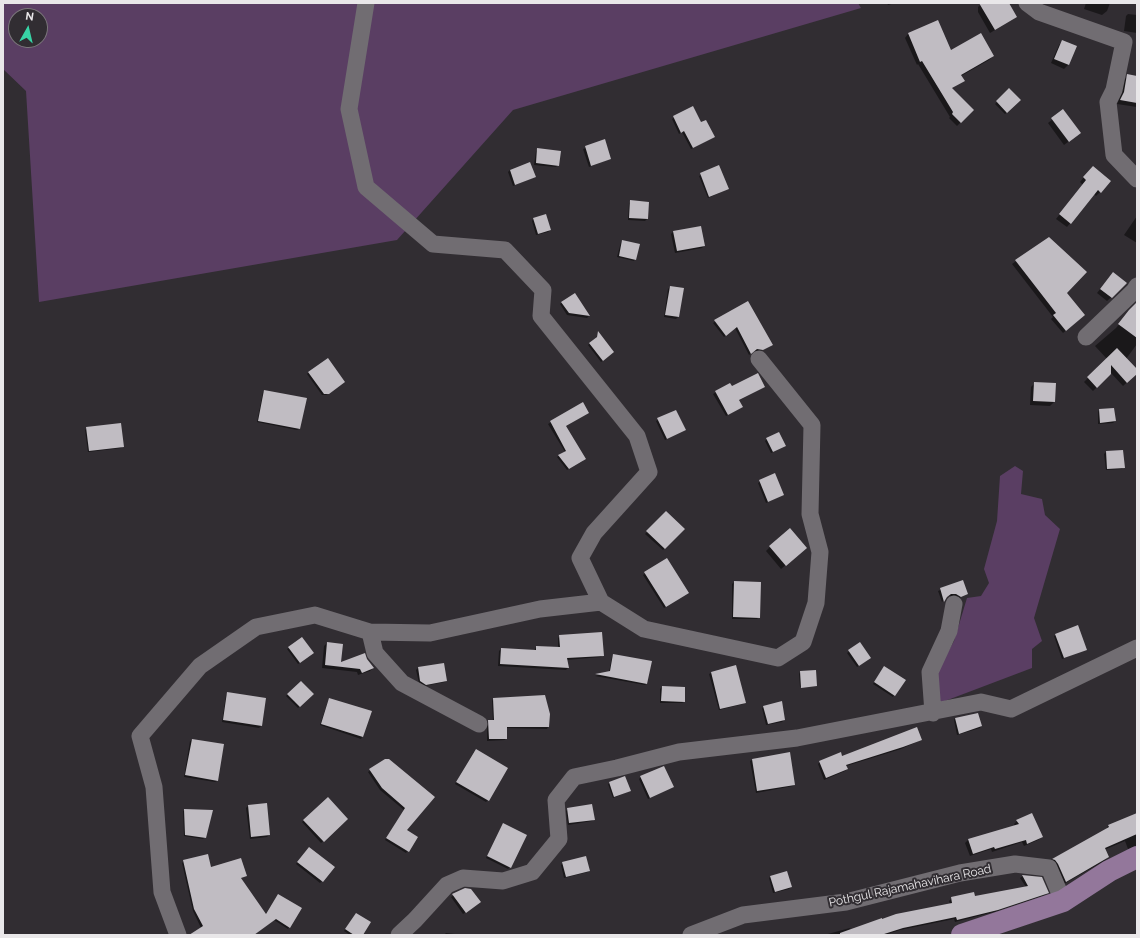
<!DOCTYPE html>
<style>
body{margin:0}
#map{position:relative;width:1140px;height:938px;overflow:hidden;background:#312d32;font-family:Raleway,sans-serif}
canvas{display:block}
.frame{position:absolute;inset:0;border:4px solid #e9e7e9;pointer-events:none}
.north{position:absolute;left:8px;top:8px;width:40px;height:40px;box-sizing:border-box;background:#312d32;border:1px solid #7b777b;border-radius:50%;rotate:8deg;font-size:11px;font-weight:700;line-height:16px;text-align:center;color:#e9e7e9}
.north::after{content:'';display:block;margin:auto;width:14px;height:18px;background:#38d4a6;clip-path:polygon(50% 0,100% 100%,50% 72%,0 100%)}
</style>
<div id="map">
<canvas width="1140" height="938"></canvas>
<div class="frame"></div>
<div class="north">N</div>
</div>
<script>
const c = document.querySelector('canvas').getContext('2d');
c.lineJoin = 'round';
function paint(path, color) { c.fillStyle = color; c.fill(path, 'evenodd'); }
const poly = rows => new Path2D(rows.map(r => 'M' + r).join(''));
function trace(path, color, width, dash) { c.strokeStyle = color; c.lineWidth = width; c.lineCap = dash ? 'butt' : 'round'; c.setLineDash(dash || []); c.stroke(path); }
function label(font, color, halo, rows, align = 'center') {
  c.font = font + ' Raleway,sans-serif'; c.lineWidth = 4; c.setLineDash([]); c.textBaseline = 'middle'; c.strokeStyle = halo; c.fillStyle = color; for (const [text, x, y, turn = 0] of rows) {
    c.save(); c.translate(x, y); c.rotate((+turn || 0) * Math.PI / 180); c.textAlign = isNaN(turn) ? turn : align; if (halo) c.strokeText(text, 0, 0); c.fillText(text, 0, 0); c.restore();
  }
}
const green = poly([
 [3,3,858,3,861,8,513,110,397,240,39,302,26,91,3,69],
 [16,16,40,16,40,40,16,40],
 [1015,466,1023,471,1021,494,1042,499,1045,515,1060,529,1034,618,1042,641,1032,649,1032,668,937,704,936,673,954,641,967,598,981,596,989,583,984,569,997,521,1000,476]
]);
const shadow = poly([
 [887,3,895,3,888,5],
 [982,3,1008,3,1016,16,1012,20,990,33,978,12,978,7],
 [1086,3,1110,3,1107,11,1102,15,1084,9],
 [1128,14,1137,15,1137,33,1124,31,1126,16],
 [908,34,951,51,993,56,989,60,961,76,964,80,951,89,973,110,957,126,949,118,950,117,918,64,917,65,905,38],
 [1063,41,1076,47,1068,65,1064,69,1051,63,1059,45],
 [1128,76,1137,77,1137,107,1117,104,1120,97,1124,80],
 [1009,90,1019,100,1005,114,995,104],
 [692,108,700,124,712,138,691,149,682,132,679,134,672,119],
 [1063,111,1080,133,1064,145,1048,123],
 [604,141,610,159,589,167,583,149],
 [538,149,558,165,556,167,534,165,536,151],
 [719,167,728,189,708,198,699,176],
 [510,170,535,177,513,186,508,172],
 [1089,171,1100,192,1096,196,1094,194,1067,227,1056,219,1083,185,1080,182],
 [631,201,648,202,647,219,645,221,628,220,629,203],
 [545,215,550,230,548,232,536,235,532,221,533,219],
 [1137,216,1137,243,1124,235],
 [700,227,704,246,702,248,675,253,671,234,673,232],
 [1049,238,1065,293,1081,318,1063,333,1051,319,1053,317,1012,264],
 [622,241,635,259,634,261,617,257,621,242],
 [1109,278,1119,290,1107,301,1097,293],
 [670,287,683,289,678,317,676,319,664,317,668,289],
 [575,294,589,316,587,318,567,315,560,304],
 [747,302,770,346,760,351,754,351,749,355,735,328,724,337,713,323],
 [1137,308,1137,344,1126,359,1137,371,1137,373,1123,386,1111,373,1093,391,1084,382,1107,359,1095,346,1116,328,1131,310],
 [598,333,611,354,601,362,588,345,596,339],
 [309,372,342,384,326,395,322,395,307,374],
 [1035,383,1054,402,1050,406,1030,405,1031,387],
 [730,384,732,388,764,387,738,401,742,407,726,416,713,394],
 [265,391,299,429,297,430,257,422,263,392],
 [583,404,586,414,565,427,583,461,567,470,557,457,565,452,548,424],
 [1099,410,1115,421,1113,423,1098,424,1098,412],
 [675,411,683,431,665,440,656,421],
 [87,428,123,446,121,448,88,452,85,430],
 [767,439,783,447,771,453,765,441],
 [1106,452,1124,467,1122,469,1106,470,1104,454],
 [775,474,783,495,766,503,758,483],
 [666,513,684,529,663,550,645,534],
 [770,547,801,552,781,569,766,551],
 [667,559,686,594,664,608,643,575],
 [962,581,967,594,959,598,954,596,948,596,942,602,938,591],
 [734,582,760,583,759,617,757,619,732,619,732,584],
 [1056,635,1086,649,1062,659,1054,636],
 [560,636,603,655,601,657,566,660,568,668,566,670,498,666,499,651,501,649,534,651,536,647,558,648,558,638],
 [327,643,340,664,366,660,373,668,370,671,358,675,357,672,322,668,324,646],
 [860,644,868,660,857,667,847,653],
 [289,648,311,655,298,664,287,649],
 [613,655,647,683,645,685,595,676,609,672,612,657],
 [443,664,446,681,445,682,424,686,419,683,416,670,418,668],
 [883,669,894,695,893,697,873,684],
 [800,672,815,685,800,687,799,674],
 [711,673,745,702,743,704,719,710,709,674],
 [301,682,313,694,298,708,286,696],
 [662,687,684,702,682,703,660,703,660,689],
 [228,693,265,699,261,726,259,728,222,722,226,695],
 [330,699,370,712,362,737,361,739,320,725,328,701],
 [493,699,548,727,547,729,506,728,506,738,505,740,487,741,487,722,489,721,493,721,492,701],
 [764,707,784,720,782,722,766,725,762,708],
 [955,718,981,726,980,728,957,735,954,720],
 [192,740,217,781,215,782,184,777,190,741],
 [921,740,901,749,846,766,847,769,845,771,824,780,818,764,820,762],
 [474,752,488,800,486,802,455,784],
 [385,760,434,797,405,830,417,838,406,853,385,840,404,810,380,790,368,772],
 [752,760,794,785,793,786,756,793,750,761],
 [641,777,673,787,648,799,639,779],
 [610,783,630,791,613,798,608,784],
 [328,799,347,819,321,843,302,822],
 [248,806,269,835,267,837,250,839,246,808],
 [568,809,594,819,592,821,568,825,566,811],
 [185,810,205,837,203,839,184,836,183,811],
 [1137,814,1137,847,1128,849,1125,841,1104,850,1108,857,1104,861,1062,885,1049,863,1052,859,1105,831,1108,826],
 [1017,821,1042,837,1038,840,1024,846,1022,842,992,852,991,849,970,856,965,843,968,840,1015,826,1014,824],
 [502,826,510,867,508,869,486,858],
 [307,850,322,881,320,883,296,864],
 [184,861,246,876,241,878,265,915,278,895,289,927,288,929,274,920,253,935,198,935,201,928,193,911,182,863],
 [563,863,589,871,588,872,564,878,561,865],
 [771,876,791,887,789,889,773,893,769,878],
 [1023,876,1047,892,1045,895,994,912,955,922,954,919,900,930,885,935,824,935,850,928,851,930,950,904,949,901,952,898,975,898,1026,887,1020,878],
 [465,889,478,904,463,914,451,897],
 [355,916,362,935,350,935,344,931],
 [446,933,463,935,444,935]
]);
const building = poly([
 [979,3,1009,3,1017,17,995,30],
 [938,20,951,50,981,33,994,56,961,75,965,81,952,88,974,110,961,123,952,114,953,112,922,61,920,62,908,33],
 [1062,40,1077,46,1069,65,1054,59],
 [1127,74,1137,76,1137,103,1120,100,1124,92],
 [1009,88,1021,100,1007,113,996,101],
 [693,106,701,122,706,120,715,137,693,148,684,131,681,133,673,116],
 [1063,109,1081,133,1069,142,1051,118],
 [605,139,611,159,591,166,585,146],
 [537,148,561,151,559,166,536,163],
 [530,162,536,177,515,185,510,170],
 [719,165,729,189,709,197,700,173],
 [1093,166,1111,181,1101,193,1098,190,1071,224,1059,214,1086,180,1083,177],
 [630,200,649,202,648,219,629,218],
 [546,214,551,230,538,234,533,218],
 [701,226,705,246,677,251,673,231],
 [1049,237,1087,272,1067,293,1085,315,1066,331,1053,315,1056,313,1015,260],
 [622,240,640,244,636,260,619,256],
 [1113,272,1127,283,1112,298,1100,289],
 [670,286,684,288,679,317,665,315],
 [575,293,590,316,569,313,561,302],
 [748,301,773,345,763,350,757,349,751,354,737,327,726,336,714,320],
 [1137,302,1137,338,1118,324,1129,310],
 [598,331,614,352,603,361,589,343,597,337],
 [1117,348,1137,369,1137,374,1127,383,1111,365,1111,374,1097,388,1087,377],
 [328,358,345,382,329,394,324,394,308,372],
 [758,373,765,387,739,400,743,407,728,415,715,391,730,383,732,386],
 [1034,382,1056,383,1055,402,1033,401],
 [264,390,307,398,300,429,258,421],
 [583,402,589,413,566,426,586,459,569,469,558,455,566,451,550,421],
 [1114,408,1116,421,1100,423,1099,409],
 [676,410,686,430,667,439,657,418],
 [121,423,124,447,89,451,86,427],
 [779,432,786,446,773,452,766,438],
 [1123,450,1125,468,1107,469,1106,451],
 [775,473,784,495,768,502,759,480],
 [666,511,685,529,665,549,646,531],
 [790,528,807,548,786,566,769,546],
 [667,558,689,593,666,607,644,572],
 [963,580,968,594,961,597,956,594,951,594,947,597,944,602,940,588],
 [734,581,761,582,760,618,733,617],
 [1078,625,1087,650,1064,658,1055,634],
 [602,632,604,656,567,658,569,668,500,664,501,648,536,650,536,646,560,647,559,635],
 [302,637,314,653,300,663,288,647],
 [327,642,343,644,341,662,365,653,367,659,374,668,362,673,360,669,325,665],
 [860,642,871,658,859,666,848,650],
 [613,654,652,661,647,684,595,674,610,671],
 [444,663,447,681,426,685,420,681,418,667],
 [736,665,746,703,720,709,711,672],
 [884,666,906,680,895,696,874,682],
 [816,670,817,686,801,688,800,671],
 [301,681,314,694,300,707,287,694],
 [662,686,685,687,685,702,661,701],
 [227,692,266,698,262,726,223,720],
 [545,695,550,714,549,727,507,727,507,739,489,739,488,720,494,720,493,698],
 [329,698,372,711,363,737,321,724],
 [782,701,785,720,768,724,763,706],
 [978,713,982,726,959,734,955,718],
 [917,727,922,740,903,747,846,765,848,769,826,778,819,761,841,752,842,756],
 [192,739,224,744,218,781,185,775],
 [476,749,508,768,489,801,456,782],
 [790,752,795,785,757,791,752,759],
 [385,759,389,759,435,797,407,830,418,837,409,852,386,838,405,808,382,788,369,769],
 [664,766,674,787,650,798,640,776],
 [625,776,631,791,614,797,609,782],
 [328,797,348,819,324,842,303,820],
 [267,803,270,835,251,837,248,805],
 [592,804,595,820,569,823,567,808],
 [184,809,213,810,206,838,185,835],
 [1032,813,1043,837,1027,844,1026,840,995,849,994,847,973,854,968,839,1019,824,1016,820],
 [1137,813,1137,834,1105,848,1109,857,1066,882,1058,864,1055,860,1052,859,1109,827,1108,825],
 [503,823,527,835,511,868,487,856],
 [309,847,335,867,323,882,297,862],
 [208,854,211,867,241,858,247,876,241,878,266,914,278,894,302,908,290,928,276,919,254,935,189,935,203,926,194,909,183,860],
 [586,856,590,871,566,877,562,862],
 [787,871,792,887,775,892,770,876],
 [1022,875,1042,877,1049,893,998,910,957,920,956,917,903,928,881,935,840,935,840,933,882,918,882,919,896,914,952,903,951,897,974,892,975,896,1028,886],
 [465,888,471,889,481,902,466,913,452,894],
 [356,913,371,922,363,935,354,935,345,929]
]);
const minor = poly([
 [366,3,349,109,366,187,433,244,505,250,543,290,541,316,637,436,649,472,594,533,580,558,601,602],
 [1027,3,1039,12,1124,42,1114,90,1108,102,1114,155,1137,179],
 [1086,337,1134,291,1137,286],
 [601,602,644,629,778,658,803,642,816,603,820,552,810,514,812,425,759,359],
 [370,632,375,653,402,683,479,724],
 [933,713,930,672,949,631,954,604],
 [178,935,162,892,154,787,140,736,200,666,256,627,315,615,370,632,430,633,540,609,601,602],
 [399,935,415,920,447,885,463,878,503,881,532,872,559,839,556,800,574,777,617,768,679,752,797,738,981,702,1011,709,1137,648],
 [691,935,743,915,846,902,960,873,1015,864,1049,868,1063,901]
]);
const primary = poly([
 [962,935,1063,901,1109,871,1137,857]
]);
const streetNames = [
 ["Pothgul Rajamahavihara Road",910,886,-12]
];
paint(green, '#5a3e63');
paint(shadow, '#0007');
paint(building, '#c0bcc2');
trace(minor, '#716d72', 17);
trace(primary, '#93779b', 22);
label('12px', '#e9e7e9', '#312d32', streetNames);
</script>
